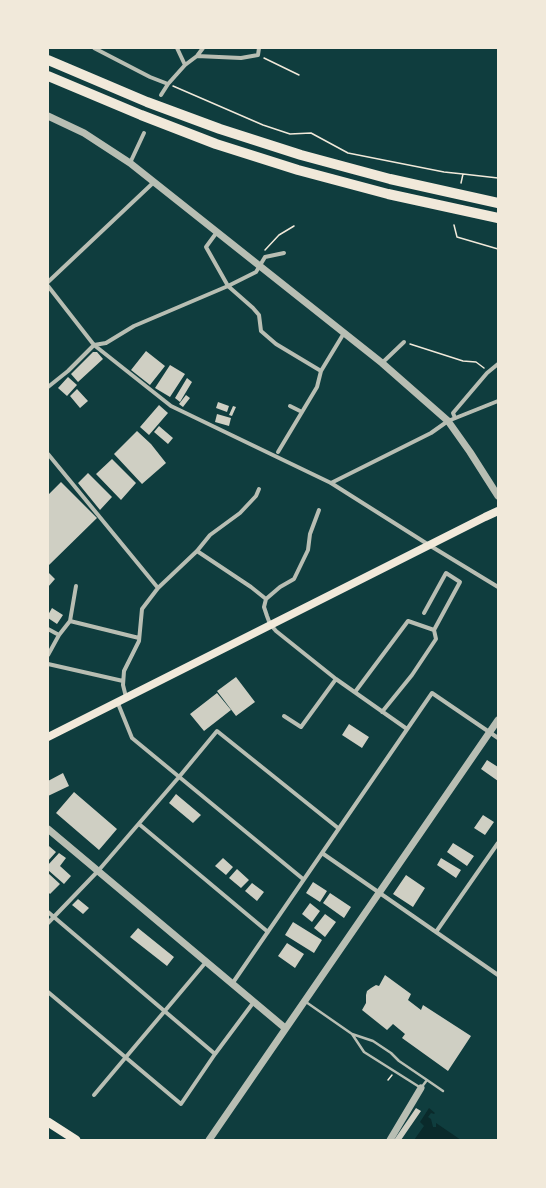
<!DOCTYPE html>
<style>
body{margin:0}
#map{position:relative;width:546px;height:1188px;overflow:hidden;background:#0f3d3e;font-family:"Archivo Narrow",sans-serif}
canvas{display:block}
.frame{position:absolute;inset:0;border:49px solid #f1e9da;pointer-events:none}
</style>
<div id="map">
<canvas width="546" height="1188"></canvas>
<div class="frame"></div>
</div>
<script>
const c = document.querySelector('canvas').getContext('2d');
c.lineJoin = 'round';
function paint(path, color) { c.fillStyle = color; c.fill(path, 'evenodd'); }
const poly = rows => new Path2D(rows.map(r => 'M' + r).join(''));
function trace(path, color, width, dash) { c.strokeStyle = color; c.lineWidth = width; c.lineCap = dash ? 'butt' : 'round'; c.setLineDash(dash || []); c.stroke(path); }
const water = poly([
 [429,1108,435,1113,434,1114,431,1113,428,1117,431,1119,433,1127,436,1127,436,1123,461,1140,414,1140,424,1126,420,1122]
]);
const building = poly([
 [146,351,165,366,150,385,131,370],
 [93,352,97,352,103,359,78,382,71,374],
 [170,365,185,374,170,397,155,388],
 [68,377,77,385,67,396,58,388],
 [187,378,192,382,180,402,175,398],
 [77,389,88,401,80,408,70,396],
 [186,395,190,398,183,407,179,404],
 [218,402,229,406,227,412,216,408],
 [159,405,168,413,149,435,140,427],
 [233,406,236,407,232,416,229,415],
 [217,414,231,418,229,426,215,422],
 [159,426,173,438,168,444,154,432],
 [137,431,151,444,166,463,142,484,114,454],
 [112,459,136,483,121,500,96,474],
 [88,473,112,497,100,510,78,483],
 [61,482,97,518,48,566,48,495],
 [48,572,55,579,48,587],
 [52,608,63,615,57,624,48,618,48,615],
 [236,677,255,702,236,716,217,691],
 [217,693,231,710,204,731,190,714],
 [349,724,369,737,362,748,342,735],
 [487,760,498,767,498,781,481,769],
 [63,773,69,786,48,796,48,781],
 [74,792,117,829,99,850,56,813],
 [176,794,201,815,193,823,169,803],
 [483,815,494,822,485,835,474,828],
 [453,843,474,856,467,866,447,852],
 [49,846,56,852,48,861,48,847],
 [59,853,66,858,60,866,71,876,64,884,48,870,48,865],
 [223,858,233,867,226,875,215,866],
 [441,858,461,870,456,878,437,865],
 [237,869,249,880,241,888,229,878],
 [48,873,60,884,50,894,48,892],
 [406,875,425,888,413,907,393,894],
 [313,882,327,891,320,902,306,893],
 [252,883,264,892,257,901,245,891],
 [330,893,351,907,344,918,323,903],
 [78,899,89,908,83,914,72,905],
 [310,903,320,911,312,922,302,914],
 [325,914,336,922,325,937,314,928],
 [293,922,322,940,314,953,285,935],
 [138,928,174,957,167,966,130,937],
 [287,943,304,954,295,968,278,956],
 [385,975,411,994,408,1000,421,1010,423,1005,471,1036,448,1071,402,1038,405,1034,393,1024,387,1030,362,1010,366,1003,366,995,367,991,371,988,376,985,379,986],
 [416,1108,421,1111,401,1140,394,1140]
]);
const path = poly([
 [264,58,299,75],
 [173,86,263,125,290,134,311,133,348,153,444,172,463,174],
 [461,183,463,174,498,178],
 [454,225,457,237,498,249],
 [265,250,279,235,294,226],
 [410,344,463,361,476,362,484,368],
 [388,1080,392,1075]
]);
const service = poly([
 [306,1002,352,1034,364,1052,421,1088,427,1080,443,1091],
 [352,1034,373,1041,391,1053,399,1061,427,1080]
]);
const minor = poly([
 [94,48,150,77,168,84],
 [177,48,185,65],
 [197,56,241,58,258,55,259,48],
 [161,95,168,84,185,65,197,56,203,48],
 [130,163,144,133],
 [217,232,206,247,228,286,253,308,259,315,261,331,276,344,321,371],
 [48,282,154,182],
 [48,286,94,345,171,406,331,483,429,545,498,587],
 [382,363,404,342],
 [48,387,68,371,94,345,106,343,134,326,228,286,256,272,265,257,284,253],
 [290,406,302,412],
 [455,418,453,413,487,373,498,364],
 [278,452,317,387,321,371,344,333],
 [48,454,158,588],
 [331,483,431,433,448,421,498,401],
 [319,510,310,534,308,550,294,579,280,587,266,599,264,607,267,616,270,624,276,631,336,679,407,729],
 [197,551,251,587,266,599],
 [70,621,76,586],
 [48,629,59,635],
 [48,655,59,635,70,621,139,638],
 [48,664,123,681],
 [355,692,408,621,434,630],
 [126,697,123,685,124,671,139,641,142,609,158,588,197,551,210,535,240,513,256,496,259,489],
 [117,701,132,738,303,879],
 [382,712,412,675,436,639,434,630,460,582,446,573,424,613],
 [284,716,301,727,336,679],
 [139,824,268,932],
 [322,853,498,975],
 [48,912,215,1054],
 [48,923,98,871,179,777,217,731,338,828],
 [436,932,498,843],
 [232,984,432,693,498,738],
 [48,992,181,1104,215,1054,253,1003],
 [94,1095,206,962]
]);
const tertiary = poly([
 [48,116,84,133,130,163,382,363,448,421,470,452,498,496],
 [48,829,285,1028],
 [209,1140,498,720],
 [390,1140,421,1088]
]);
const secondary = poly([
 [48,737,485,517,498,511]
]);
const primary = poly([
 [48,1122,76,1140]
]);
const motorway = poly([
 [48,60,147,102,220,129,301,155,390,179,498,203],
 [48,76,141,115,216,144,298,170,388,194,498,218]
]);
paint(water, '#0a2a2b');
paint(building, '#cfcfc3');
trace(path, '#f1e9da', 1.5);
trace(service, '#b8beb3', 2.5);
trace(minor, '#b8beb3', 4);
trace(tertiary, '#b8beb3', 7);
trace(secondary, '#f1e9da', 8);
trace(primary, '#f1e9da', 9);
trace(motorway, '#f1e9da', 10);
</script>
